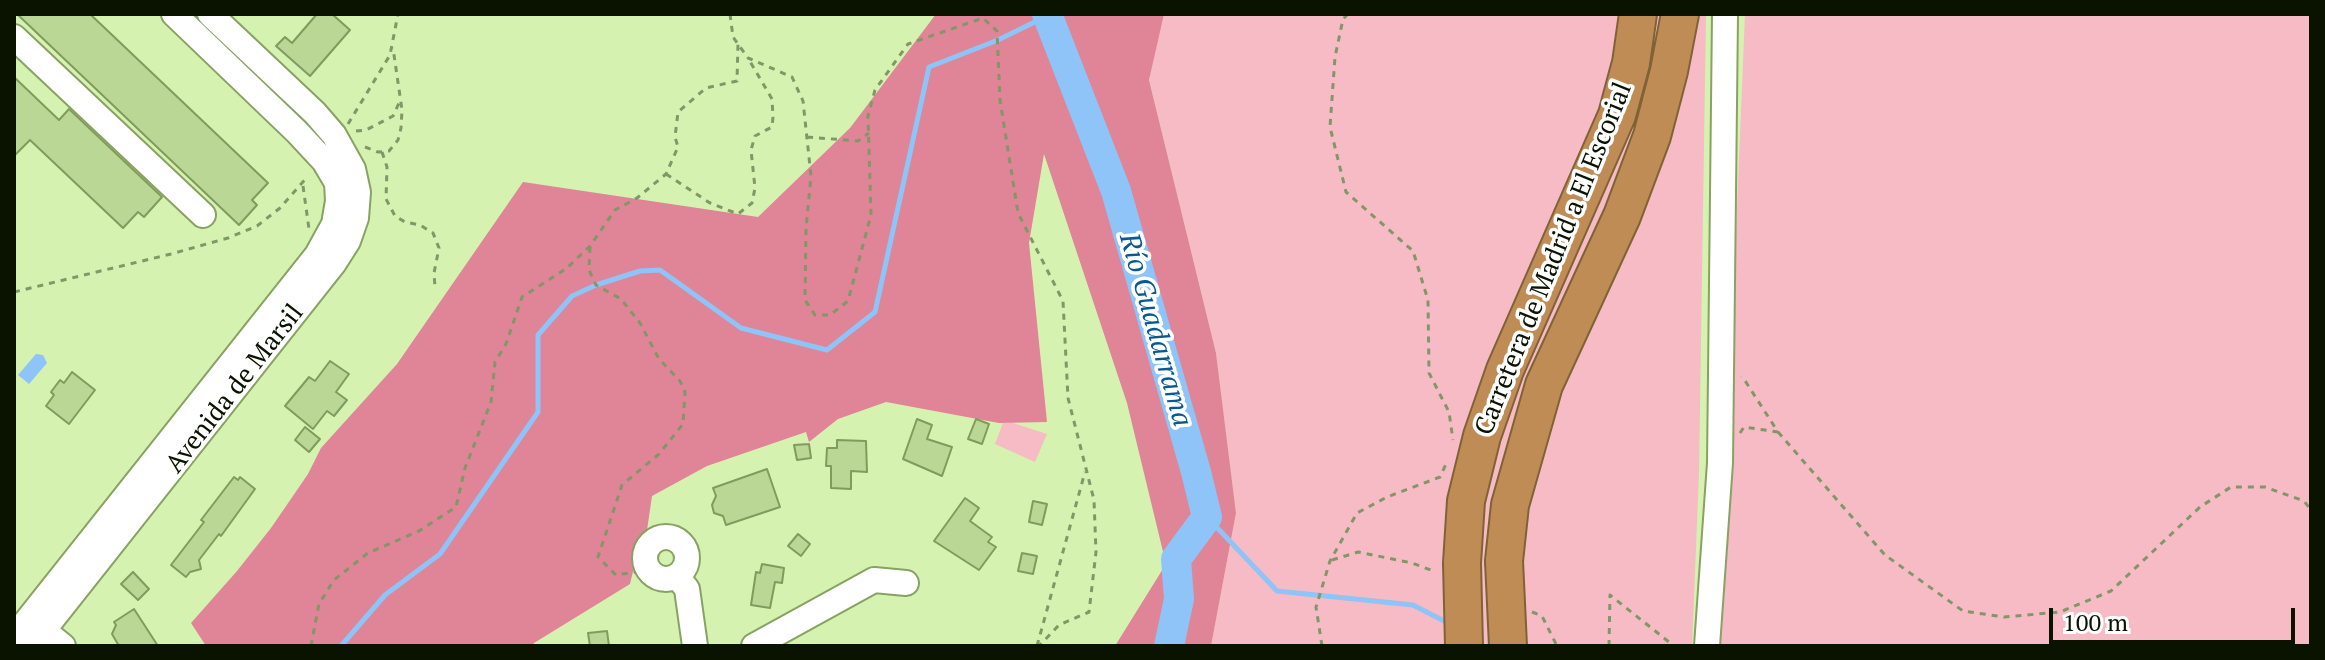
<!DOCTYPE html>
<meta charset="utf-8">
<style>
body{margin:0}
#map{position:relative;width:2325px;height:660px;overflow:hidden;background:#d5f2b0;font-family:"PT Serif",serif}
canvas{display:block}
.frame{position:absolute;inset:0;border:16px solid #0a1300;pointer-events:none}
.scale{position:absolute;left:2049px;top:608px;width:246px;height:36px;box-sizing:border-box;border:4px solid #0a1300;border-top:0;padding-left:10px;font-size:24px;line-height:28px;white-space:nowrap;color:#0a1300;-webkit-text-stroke:6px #fff;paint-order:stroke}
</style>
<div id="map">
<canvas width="2325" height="660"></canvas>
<div class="frame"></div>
<div class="scale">100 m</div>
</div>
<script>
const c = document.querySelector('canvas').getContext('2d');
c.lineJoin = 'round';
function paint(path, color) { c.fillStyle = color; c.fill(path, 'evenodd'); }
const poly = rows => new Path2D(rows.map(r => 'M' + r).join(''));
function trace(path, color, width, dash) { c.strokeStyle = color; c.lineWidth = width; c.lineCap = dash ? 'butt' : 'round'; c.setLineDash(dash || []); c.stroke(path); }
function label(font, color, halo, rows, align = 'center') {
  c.font = font + ' "PT Serif",serif'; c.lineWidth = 7; c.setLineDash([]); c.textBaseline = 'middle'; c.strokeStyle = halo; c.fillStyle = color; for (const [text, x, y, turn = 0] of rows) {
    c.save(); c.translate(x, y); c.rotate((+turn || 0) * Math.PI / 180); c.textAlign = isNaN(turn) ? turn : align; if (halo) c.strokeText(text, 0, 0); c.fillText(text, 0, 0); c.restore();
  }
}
const green = poly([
 [1162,14,1706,14,1699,473,1692,646,1211,646,1236,513,1216,353,1149,80],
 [1745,14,2311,14,2311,646,1719,646],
 [1003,423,1013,423,1047,434,1035,462,995,444]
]);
const forest = poly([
 [936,14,1164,14,1149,80,1216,353,1236,513,1211,646,1115,646,1166,564,1127,403,1044,154,1029,243,1047,422,999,423,886,402,838,419,809,442,806,432,707,466,652,496,646,537,639,546,630,584,534,643,533,646,206,646,191,623,237,571,271,528,308,474,321,448,397,364,523,182,758,217,850,128]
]);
const water = poly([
 [36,354,43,355,47,363,29,384,18,375],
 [1179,599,1183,646,1153,646]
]);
const stream = poly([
 [1207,517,1277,591,1413,605,1450,624],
 [341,646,385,595,440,554,538,412,538,335,572,296,596,285,640,271,660,270,741,328,827,350,875,312,929,67,998,40,1047,16]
]);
const river = poly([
 [1047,14,1116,191,1196,472,1207,517,1176,559,1179,599,1169,646]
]);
const building = poly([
 [17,14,90,14,268,183,252,200,257,205,239,225,17,14],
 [317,14,332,14,350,30,310,76,276,46,285,37,292,43,317,14],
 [14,77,59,120,69,109,162,197,144,217,138,212,123,228,30,140,14,156,14,77],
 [330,361,349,374,336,392,347,400,334,416,327,411,313,429,285,406,309,377,315,381,330,361],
 [72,372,95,390,69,424,46,406,54,395,51,392,60,380,64,383,72,372],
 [917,419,932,425,927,439,952,447,942,476,903,459,917,419],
 [976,419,989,424,982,444,968,439,976,419],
 [305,427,320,439,309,452,295,440,305,427],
 [837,440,866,441,867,472,851,471,851,489,831,488,831,466,826,466,827,448,837,448,837,440],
 [809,444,811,458,797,460,794,445,809,444],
 [767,469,780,507,726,525,723,516,714,513,712,505,716,496,713,488,767,469],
 [234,477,238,480,240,477,255,489,221,536,219,534,199,560,201,569,190,572,186,577,171,565,204,522,201,520,234,477],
 [965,498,979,508,970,521,992,537,988,542,996,547,979,570,934,541,965,498],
 [1033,501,1047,504,1042,525,1029,522,1033,501],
 [798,534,810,544,801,556,788,546,798,534],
 [1022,553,1037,556,1033,574,1018,571,1022,553],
 [762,564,784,568,782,583,775,582,770,608,751,605,756,572,760,573,762,564],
 [133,572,149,589,138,600,121,584,133,572],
 [134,609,158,646,119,646,112,634,116,625,114,622,134,609],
 [607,631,609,646,590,646,588,633,607,631]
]);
const path = poly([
 [730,14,733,37,748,58,792,77,803,101,811,176,806,228,805,300,815,315,830,315,848,301,871,215,868,116,875,90,908,44,983,18,997,31,1000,100,1018,213,1063,301,1068,398,1094,500,1096,552,1089,612,1059,625,1039,646],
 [1348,14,1343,19,1335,57,1330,127,1346,192,1413,251,1428,300,1429,373,1449,412,1453,440],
 [348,124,390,55,398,14],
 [356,131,366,130,393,116,400,101],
 [807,137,858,141,869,133],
 [365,147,378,152,389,151,398,140,401,128,402,110,393,48],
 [382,152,387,167,386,199,395,216,405,222,420,225,433,233,439,248,434,273,435,287],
 [666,174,710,203,738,214,752,203,755,188,751,150,755,136,772,127,773,117,772,99,748,58],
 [303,186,309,229],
 [590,247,589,270,596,285,621,299,640,323,659,359,680,381,685,392,683,424,659,454,622,485,598,557,616,575,648,570],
 [14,292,171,254,228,238,257,226,280,208,308,176],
 [1778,432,1885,555,1963,611,2004,617,2060,612,2111,591,2200,507,2231,487,2265,487,2304,501,2311,510],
 [1740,433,1744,427,1778,432,1742,376],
 [1332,560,1358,552,1412,563,1436,572],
 [1532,612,1542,616,1557,646],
 [311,646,319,604,334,580,368,553,419,531,456,507,465,468,491,402,495,362,506,344,522,297,567,268,590,246,615,210,637,198,666,174,678,147,675,137,678,112,706,88,737,81,738,43],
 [1037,646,1085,472],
 [1322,646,1316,607,1330,561,1357,513,1387,497,1440,477,1447,462],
 [1609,646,1610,595,1674,646]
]);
const minor = poly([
 [14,37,203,215],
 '645 558a21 21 0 1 1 42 0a21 21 0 1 1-42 0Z',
 [677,576,687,589,695,646],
 [31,620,63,646],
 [14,637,317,255,334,224,338,201,337,183,324,161,297,132,174,14],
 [31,646,334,263,348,241,356,218,358,192,353,169,334,135,315,113,210,14],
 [754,646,874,580,906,583],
 [1707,646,1720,463,1725,14]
]);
const highway = poly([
 [1504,561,1510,505,1544,385,1622,216,1652,136,1669,71,1680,14],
 [1462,563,1466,501,1482,436,1505,370,1617,115,1631,63,1638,14]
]);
const highwayBridge = poly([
 [1504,561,1508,646],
 [1462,563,1464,646]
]);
const streetNames = [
 ["Carretera de Madrid a El Escorial",1554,259,-68],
 ["Avenida de Marsil",235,389,-52]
];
const waterNames = [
 ["Río Guadarrama",1155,330,74]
];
paint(green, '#f6bbc5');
paint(forest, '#e08497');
paint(water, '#8ec4f7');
trace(stream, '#8ec4f7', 5);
trace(river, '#8ec4f7', 30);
paint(building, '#bbd796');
trace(building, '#819b5d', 2);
trace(minor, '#88a263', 28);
trace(highway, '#806237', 40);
trace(path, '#829768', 3, [6, 6]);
trace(minor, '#fff', 24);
trace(highway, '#c08c55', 36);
trace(highwayBridge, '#806237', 40, []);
trace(highwayBridge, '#c08c55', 36);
label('26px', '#0a1300', '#fff', streetNames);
label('italic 28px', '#075992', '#fff', waterNames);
</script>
